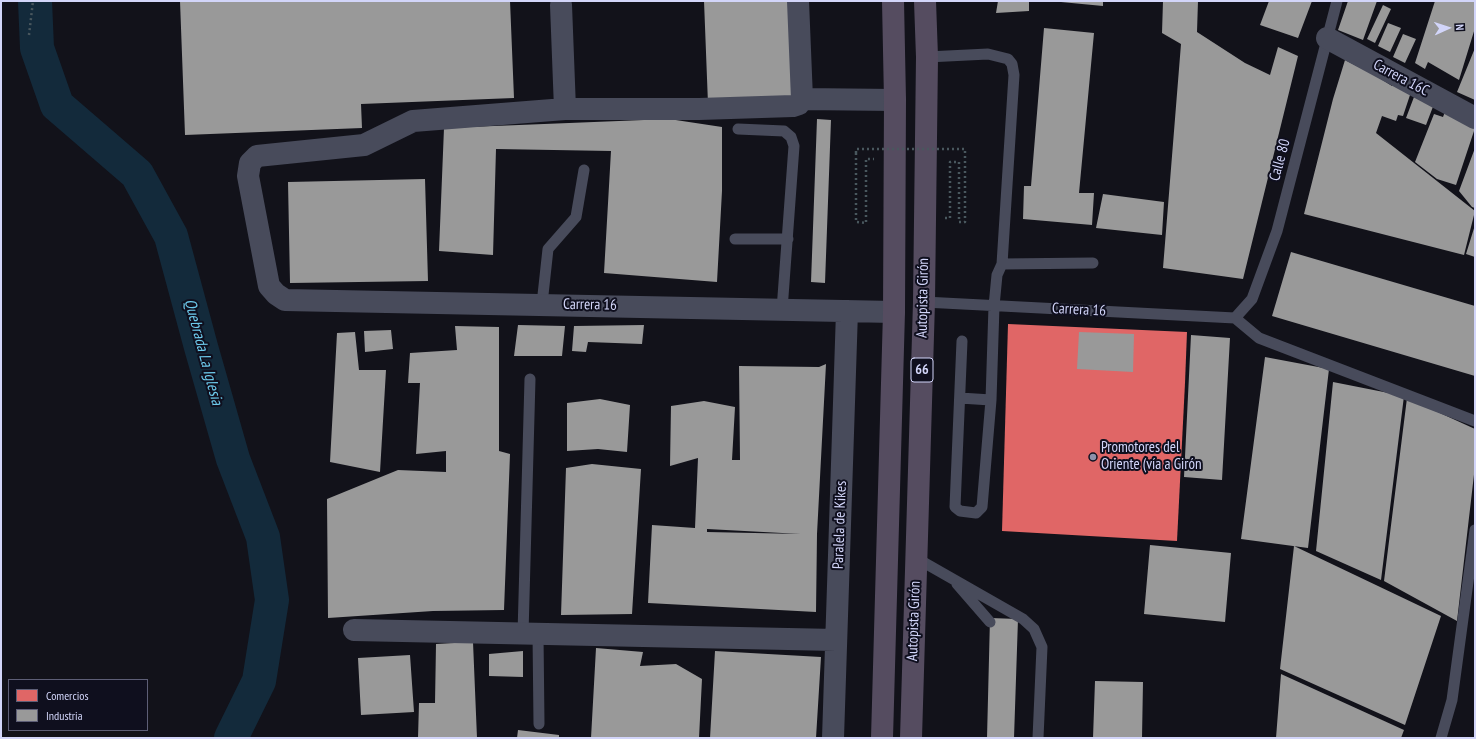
<!DOCTYPE html>
<meta charset="utf-8">
<style>
body{margin:0}
#map{position:relative;width:1476px;height:739px;overflow:hidden;background:#12121a;font-family:"PT Sans Narrow",sans-serif}
canvas{display:block}
.frame{position:absolute;inset:0;border:2px solid #d2d5f9;pointer-events:none}
.legend{position:absolute;left:8px;top:679px;width:140px;height:52px;box-sizing:border-box;background:#0f0f1e;border:1px solid #5d5e76;margin:0;padding:5px 7px;list-style:none;font-size:12px;color:#d2d5f9}
.legend li{display:flex;align-items:center;gap:8px;height:20px}
.legend b{width:20px;border:1px solid #5d5e76}
.north{position:absolute;left:1428px;top:8px;width:40px;height:40px;-webkit-text-stroke:3px #0f0f1e;paint-order:stroke;rotate:87deg;font-size:11px;font-weight:700;line-height:16px;text-align:center;color:#d2d5f9}
.north::after{content:'';display:block;margin:auto;width:14px;height:18px;background:#d2d5f9;clip-path:polygon(50% 0,100% 100%,50% 72%,0 100%)}
</style>
<div id="map">
<canvas width="1476" height="739"></canvas>
<div class="frame"></div>
<ul class="legend">
<li><b style="height:11px;background:#e06666"></b>Comercios</li>
<li><b style="height:11px;background:#999"></b>Industria</li>
</ul>
<div class="north">N</div>
</div>
<script>
const c = document.querySelector('canvas').getContext('2d');
c.lineJoin = 'round';
function paint(path, color) { c.fillStyle = color; c.fill(path, 'evenodd'); }
const poly = rows => new Path2D(rows.map(r => 'M' + r).join(''));
function trace(path, color, width, dash) { c.strokeStyle = color; c.lineWidth = width; c.lineCap = dash ? 'butt' : 'round'; c.setLineDash(dash || []); c.stroke(path); }
function label(font, color, halo, rows, align = 'center') {
  c.font = font + ' "PT Sans Narrow",sans-serif'; c.lineWidth = 4; c.setLineDash([]); c.textBaseline = 'middle'; c.strokeStyle = halo; c.fillStyle = color; for (const [text, x, y, turn = 0] of rows) {
    c.save(); c.translate(x, y); c.rotate((+turn || 0) * Math.PI / 180); c.textAlign = isNaN(turn) ? turn : align; if (halo) c.strokeText(text, 0, 0); c.fillText(text, 0, 0); c.restore();
  }
}
const shops = poly([
 [1008,324,1187,332,1185,383,1177,541,1002,531]
]);
const industry = poly([
 [180,1,510,1,514,98,361,104,362,128,185,135],
 [704,1,788,1,792,99,708,104],
 [998,1,1029,1,1029,11,996,13],
 [1061,1,1103,1,1103,6,1061,2],
 [1163,1,1198,1,1197,32,1245,63,1270,75,1278,47,1298,56,1243,279,1163,268,1181,44,1162,33],
 [1269,1,1312,1,1298,38,1260,25],
 [1348,1,1377,1,1363,40,1338,30],
 [1435,1,1475,1,1475,28,1459,80,1428,62,1425,69,1415,63],
 [1383,5,1391,9,1375,43,1367,39],
 [1388,23,1401,28,1390,52,1378,46],
 [1044,28,1094,33,1079,193,1094,193,1092,225,1023,219,1024,186,1031,186],
 [1403,34,1416,39,1405,63,1393,57],
 [1475,48,1475,100,1457,92],
 [1345,60,1373,74,1392,86,1393,83,1412,89,1403,116,1398,115,1396,121,1382,116,1376,133,1475,211,1464,255,1304,214,1333,99],
 [1414,97,1434,104,1426,125,1406,118],
 [1446,109,1475,128,1456,185,1437,179,1415,162,1434,114,1443,117],
 [669,119,722,127,722,191,717,282,604,273,611,151,496,149,493,255,439,251,444,128],
 [817,119,831,120,825,283,811,282],
 [1475,148,1475,208,1472,207,1459,191],
 [425,179,428,281,290,283,288,182],
 [1103,194,1164,202,1162,235,1096,228],
 [1475,225,1475,257,1466,254],
 [1291,252,1475,306,1475,376,1272,316],
 [518,325,565,326,562,356,514,356],
 [644,325,642,344,588,342,586,352,572,351,574,326],
 [455,326,499,327,499,451,510,454,504,610,433,611,328,618,327,499,398,470,446,472,446,451,416,454,420,383,408,383,410,353,457,350],
 [391,330,393,349,365,352,364,331],
 [355,332,359,370,386,370,380,472,330,462,337,333],
 [1079,332,1134,334,1133,372,1077,369],
 [1191,335,1230,338,1222,480,1184,477],
 [1265,357,1329,369,1308,548,1241,539],
 [826,364,817,534,816,612,648,603,652,525,695,528,698,458,670,466,671,406,704,401,735,407,732,460,740,460,739,366,819,367],
 [707,529,801,534,707,532],
 [1333,382,1404,396,1381,580,1316,551],
 [1407,398,1475,429,1475,466,1457,621,1384,581],
 [600,399,630,405,627,452,598,449,567,451,567,403],
 [592,464,641,469,632,614,561,615,566,468],
 [1150,545,1231,553,1225,622,1144,614],
 [1294,546,1441,616,1405,725,1280,669],
 [990,618,1018,619,1014,738,987,738],
 [473,642,477,738,418,738,419,703,435,703,436,644],
 [596,648,643,652,640,666,676,664,702,679,699,738,591,738],
 [523,651,523,677,489,676,489,654],
 [715,651,821,657,816,738,710,738],
 [410,655,414,712,361,715,358,658],
 [1281,674,1404,730,1401,738,1276,738],
 [1095,681,1143,682,1142,738,1093,738],
 [518,730,559,735,559,738,517,738]
]);
const river = poly([
 [35,1,37,48,57,105,137,174,171,236,201,347,233,459,263,537,272,600,259,681,231,738]
]);
const path = poly([
 [29,35,33,1],
 [856,153,856,222,866,223,866,159,874,159],
 [945,218,950,218,950,162,959,162,959,222,965,222,965,152]
]);
const service = poly([
 [927,57,988,54,1008,59,1012,64,1014,75,1002,264,997,275,994,306,991,400,982,507,976,513,960,511,955,507,962,341],
 [738,129,784,131,791,137,794,146,782,310],
 [735,239,788,239],
 [1002,264,1093,263],
 [924,302,1235,318],
 [542,304,548,249,576,217,584,170],
 [1235,318,1252,299,1277,231,1337,1],
 [1235,318,1259,338,1475,421],
 [960,398,991,400],
 [916,558,1023,619,1034,629,1042,647,1038,738],
 [957,584,990,622],
 [523,634,530,379],
 [538,634,539,724],
 [1441,738,1452,700,1475,530]
]);
const minor = poly([
 [561,5,565,109,413,121,364,145,257,156,250,163,248,176,269,286,276,294,285,300,894,312],
 [1327,38,1475,118],
 [802,99,895,100],
 [565,109,699,109,793,106,799,104,802,99,798,1],
 [354,630,836,640],
 [833,738,847,311]
]);
const trunk = poly([
 [882,738,894,312,895,100,893,1],
 [911,738,924,302,927,57,925,1]
]);
const pathBridge = poly([
 [856,153,856,149,965,149,965,152]
]);
const markers = [
 [1093,457,4,"#8f91ab"]
];
const shields = [
 [922,370,22]
];
const shieldNames = [
 ["66",922,370]
];
const streetNames = [
 ["Carrera 16C",1401,78,28],
 ["Calle 80",1280,160,-75],
 ["Autopista Girón",923,298,-89],
 ["Carrera 16",590,305,1],
 ["Carrera 16",1079,310,3],
 ["Paralela de Kikes",840,525,-88],
 ["Autopista Girón",914,621,-88]
];
const poiNames = [
 ["Promotores del",1101,448],
 ["Oriente (vía a Girón",1101,465]
];
const waterNames = [
 ["Quebrada La Iglesia",203,352,75]
];
paint(shops, '#e06666');
paint(industry, '#999');
trace(river, '#132a3b', 34);
trace(path, '#49575e', 2.5, [2, 3]);
trace(service, '#484b5b', 11);
trace(minor, '#484b5b', 22);
trace(trunk, '#554c60', 22);
trace(pathBridge, '#49575e', 2.5, [2, 3]);
for (const [x, y, r, color] of markers) { const dot = new Path2D(); dot.arc(x, y, r, 0, 2 * Math.PI); c.fillStyle = color; c.fill(dot); trace(dot, '#0f0f1e', 1.5); }
for (const [x, y, w] of shields) { const box = new Path2D(); box.roundRect(x - w / 2, y - 12, w, 24, 3); c.fillStyle = '#0f0f1e'; c.fill(box); trace(box, '#d2d5f9', 1); }
label('bold 14px', '#d2d5f9', null, shieldNames);
label('15px', '#d2d5f9', '#0f0f1e', streetNames);
label('15px', '#d2d5f9', '#0f0f1e', poiNames, 'left');
label('italic 16px', '#6dcaec', '#0f0f1e', waterNames);
</script>
